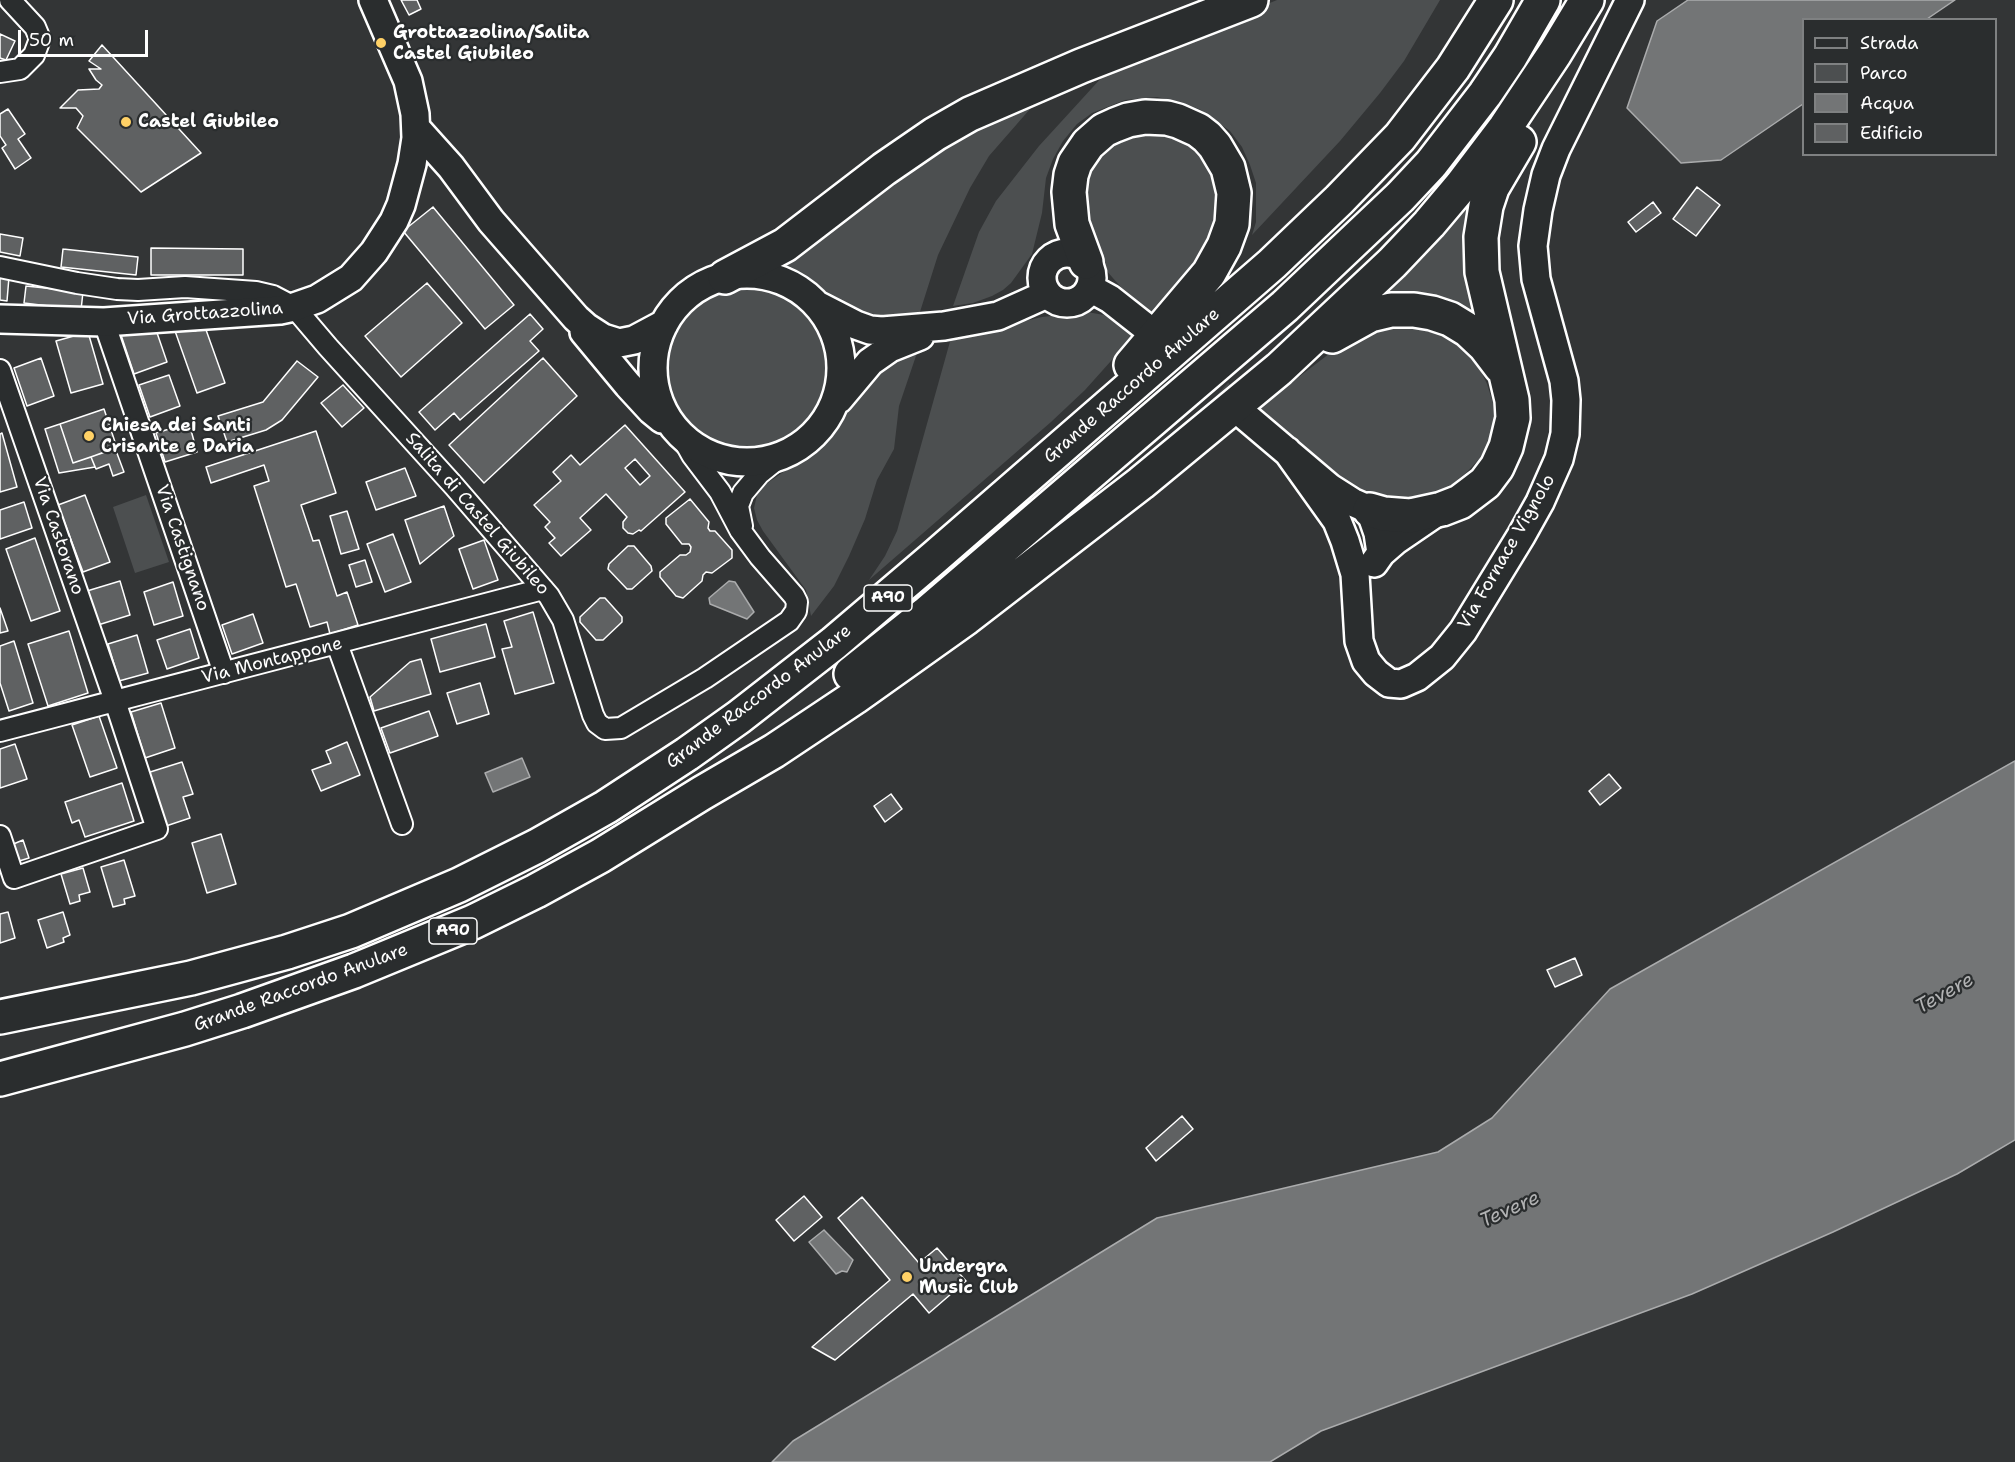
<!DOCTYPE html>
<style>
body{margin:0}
#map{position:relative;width:2015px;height:1462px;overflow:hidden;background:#333536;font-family:"Shantell Sans",sans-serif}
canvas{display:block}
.legend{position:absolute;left:1802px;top:18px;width:195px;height:138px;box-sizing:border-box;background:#2a2d2e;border:2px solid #7f8182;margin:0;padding:8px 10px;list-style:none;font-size:18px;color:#fff}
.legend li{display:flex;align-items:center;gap:12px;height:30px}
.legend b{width:30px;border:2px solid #7f8182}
.scale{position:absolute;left:18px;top:30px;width:130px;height:27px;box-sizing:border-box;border:3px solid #fff;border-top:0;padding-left:8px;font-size:18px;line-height:21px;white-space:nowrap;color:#fff;-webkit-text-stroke:4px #2a2d2e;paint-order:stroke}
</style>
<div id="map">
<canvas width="2015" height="1462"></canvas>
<ul class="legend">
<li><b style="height:8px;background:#2a2d2e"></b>Strada</li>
<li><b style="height:16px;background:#4c4f50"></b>Parco</li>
<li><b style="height:16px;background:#737576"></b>Acqua</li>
<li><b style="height:16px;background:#5f6162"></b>Edificio</li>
</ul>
<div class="scale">50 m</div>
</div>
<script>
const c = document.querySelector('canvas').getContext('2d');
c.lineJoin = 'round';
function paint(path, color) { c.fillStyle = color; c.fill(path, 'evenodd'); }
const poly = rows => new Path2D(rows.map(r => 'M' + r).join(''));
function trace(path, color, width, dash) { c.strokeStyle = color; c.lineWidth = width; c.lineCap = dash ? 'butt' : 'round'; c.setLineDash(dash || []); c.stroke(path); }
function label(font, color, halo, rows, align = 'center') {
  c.font = font + ' "Shantell Sans",sans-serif'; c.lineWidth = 4.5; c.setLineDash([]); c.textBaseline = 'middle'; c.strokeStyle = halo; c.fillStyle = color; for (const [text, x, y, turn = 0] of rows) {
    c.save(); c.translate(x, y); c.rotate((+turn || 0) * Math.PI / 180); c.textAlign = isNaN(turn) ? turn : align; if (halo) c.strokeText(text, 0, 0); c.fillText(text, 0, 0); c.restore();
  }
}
const green = poly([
 [1277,0,1440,0,1404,61,1380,93,1340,141,1252,235,1256,222,1256,183,1250,165,1242,147,1230,131,1201,110,1181,102,1157,97,1125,100,1092,113,1077,124,1063,141,1053,159,1046,178,1042,213,1032,254,1011,283,1003,290,992,296,973,303,953,306,979,232,996,201,1039,146,1103,76,1141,56],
 [1044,93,989,156,970,188,938,255,919,315,884,316,853,310,840,303,806,275,781,262,915,162],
 [1141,127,1194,140,1223,192,1211,248,1154,318,1127,294,1105,269,1081,228,1089,156],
 [1470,203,1464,225,1464,262,1467,285,1483,334,1374,305,1434,245],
 '664 369a83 83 0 1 1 166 0a83 83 0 1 1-166 0Z',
 [1087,312,1104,315,1120,322,1136,333,1085,390,1051,422,869,580,885,556,897,531,951,338,1042,317],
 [1403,325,1422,327,1438,333,1454,340,1466,352,1478,365,1487,384,1493,403,1494,419,1490,440,1480,458,1467,472,1450,486,1430,495,1411,501,1389,499,1370,495,1350,484,1258,408,1346,341,1362,331],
 [918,350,899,406,894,449,877,480,865,519,849,556,834,586,811,616,806,590,763,531,757,520,754,508,757,495,766,484,811,453,834,434,855,400,879,368],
 [146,495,169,562,135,573,113,507]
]);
const water = poly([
 [1688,0,1955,0,1927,19,1804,20,1803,104,1721,160,1681,163,1627,108,1657,21,1688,0],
 [729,581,735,582,754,612,747,619,710,604,709,598,729,581],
 [522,758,530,777,493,792,485,773,522,758],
 [2015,761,2015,1140,1957,1174,1833,1232,1692,1294,1321,1431,1270,1462,772,1462,793,1441,1157,1218,1438,1152,1492,1118,1610,989,2015,761],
 [824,1230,853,1260,847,1272,842,1271,836,1274,809,1242,824,1230]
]);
const building = poly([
 [401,0,417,0,421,9,409,15,401,0],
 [0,34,15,41,6,60,0,58,0,34],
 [102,45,201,153,141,192,77,128,83,116,76,108,60,108,78,90,99,89,102,85,96,80,89,69,101,69,89,61,102,45],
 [8,109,25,134,18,139,31,158,15,169,2,148,6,145,0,136,0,114,8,109],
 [1697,187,1720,205,1696,236,1673,219,1697,187],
 [1653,202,1661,213,1636,232,1628,222,1653,202],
 [433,207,514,305,485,329,403,231,433,207],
 [0,234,23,238,20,256,0,252,0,234],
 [151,248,243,249,243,275,151,275,151,248],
 [63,249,138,257,136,275,61,267,63,249],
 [0,277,9,277,7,301,0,300,0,277],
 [427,283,462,323,401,377,365,336,427,283],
 [26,286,83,292,81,310,24,303,26,286],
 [530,314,543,329,530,341,539,351,460,420,454,413,435,430,419,412,530,314],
 [154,324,167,362,134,374,121,335,154,324],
 [193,325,195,331,205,327,225,383,197,393,175,331,193,325],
 [88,332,103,384,71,393,56,341,88,332],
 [41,358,54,396,27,406,14,368,41,358],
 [543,358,577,396,484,483,449,445,543,358],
 [297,361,318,377,282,420,266,430,227,442,218,416,263,402,297,361],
 [169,375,180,406,150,417,139,385,169,375],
 [343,385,364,408,342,427,321,403,343,385],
 [104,409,117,448,73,463,60,424,104,409],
 [189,423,197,452,165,462,156,433,189,423],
 [60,424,73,463,91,457,95,467,59,473,45,429,60,424],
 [625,425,685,492,641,531,639,530,633,534,628,533,623,528,623,522,627,517,606,494,580,518,591,530,561,556,549,543,555,538,545,527,550,522,534,505,561,481,553,472,571,455,580,465,625,425],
 [635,459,650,476,640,485,625,468,635,459],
 [316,431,336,493,301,505,313,541,319,540,337,596,347,592,358,625,330,634,327,622,310,627,296,584,286,587,254,486,269,481,264,465,211,483,206,467,316,431],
 [2,433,17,487,0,492,0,434,2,433],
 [115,448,124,472,113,476,109,464,96,469,91,457,115,448],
 [405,468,416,496,376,510,366,482,405,468],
 [85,495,110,562,83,572,58,505,85,495],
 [690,499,709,522,708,528,710,531,715,531,732,550,732,558,712,573,706,572,703,575,702,581,683,598,676,596,660,577,660,572,680,555,686,555,690,552,691,547,689,544,682,544,666,524,666,518,690,499],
 [24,502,32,528,0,539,0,510,24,502],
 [444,506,454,536,420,564,405,520,444,506],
 [347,511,359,549,341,554,330,516,347,511],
 [393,534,411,582,385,592,367,544,393,534],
 [35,538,60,611,31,621,6,549,35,538],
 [484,540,498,580,473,589,459,549,484,540],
 [628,546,634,546,651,566,652,571,632,589,627,589,608,569,609,564,628,546],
 [365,560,372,582,356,587,349,565,365,560],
 [120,581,130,615,98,625,87,591,120,581],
 [173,582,183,616,154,625,144,592,173,582],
 [600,598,605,598,622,617,622,622,603,640,596,640,580,622,580,617,600,598],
 [0,608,8,631,0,633,0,608],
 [533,612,554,683,515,694,502,649,512,647,504,621,533,612],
 [253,614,263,643,232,654,222,625,253,614],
 [486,624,495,657,440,672,431,639,486,624],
 [190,629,199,658,167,669,157,640,190,629],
 [69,631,88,693,48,706,28,644,69,631],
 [137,635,148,673,119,681,108,644,137,635],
 [14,641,33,703,9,711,0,683,0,646,14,641],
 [421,659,431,694,374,711,370,697,410,662,421,659],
 [480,683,489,714,457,724,447,693,480,683],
 [161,703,175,748,145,758,131,712,161,703],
 [429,711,438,736,390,753,381,728,429,711],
 [99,716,117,768,90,777,72,725,99,716],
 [347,742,360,775,321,791,312,770,331,763,326,751,347,742],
 [15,744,27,779,0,788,0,749,15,744],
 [182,762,193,794,183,797,190,818,163,827,147,773,182,762],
 [1609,774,1621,788,1600,805,1589,791,1609,774],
 [122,783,134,821,85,837,79,820,72,823,65,802,122,783],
 [891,794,902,809,885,822,874,806,891,794],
 [221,834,236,884,207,893,192,843,221,834],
 [23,840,29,858,16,862,11,845,23,840],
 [124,860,135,896,124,899,125,904,113,907,101,867,124,860],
 [83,868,90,892,79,895,80,901,70,904,61,874,83,868],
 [8,912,15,938,0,943,0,914,8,912],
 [63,912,70,935,63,938,64,942,47,948,38,920,63,912],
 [1575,958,1582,975,1555,987,1547,970,1575,958],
 [1182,1116,1193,1129,1156,1161,1146,1148,1182,1116],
 [804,1196,822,1217,794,1241,776,1220,804,1196],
 [862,1197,919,1263,937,1248,966,1281,929,1313,913,1294,835,1360,812,1347,890,1280,838,1218,862,1197]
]);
const secondaryTunnel = poly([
 [1158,338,1245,416]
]);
const street = poly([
 [0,72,20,69,34,55,40,39,35,27,10,0],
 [0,267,77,283,117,289,138,290,185,287,256,292,273,296,294,307,328,347,454,486,549,596,563,620,593,715,597,723,605,729,621,728,705,678,789,621,796,611,797,602,794,596,760,557,740,530,720,492,692,455,682,437],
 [104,322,224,673],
 [0,370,115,701,157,829,14,878,0,836],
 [742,526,738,506,743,493,759,474,790,449],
 [337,644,402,824],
 [0,731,543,589]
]);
const secondary = poly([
 [416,128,451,167,491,221,576,318,586,327,603,338,619,343,634,340,664,324],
 '1042 278a25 25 0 1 1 50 0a25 25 0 1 1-50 0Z',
 '653 368a94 94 0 1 1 188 0a94 94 0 1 1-188 0Z',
 [1090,288,1110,299,1143,325],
 [817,305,856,325,870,330,882,331,944,326,998,316,1047,294],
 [0,319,104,322,280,310,294,307,317,299,351,278,374,252,394,221,401,205,412,164,416,138,415,114,408,81,373,0],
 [584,332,628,385,651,410,662,419],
 [839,399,870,362,890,348,920,336],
 [1245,416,1330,488,1352,502,1370,510,1378,533,1381,553],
 [1287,451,1337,521,1345,541,1355,574,1359,641,1366,661,1376,673,1389,683,1401,684,1417,677,1442,657,1463,631,1521,536,1540,502,1559,459,1565,434,1566,400,1564,381,1536,279,1533,246,1538,210,1546,175,1556,149,1630,0],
 [1374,563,1381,553,1396,540,1437,512]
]);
const highway = poly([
 [1086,262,1072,224,1069,192,1071,175,1075,163,1088,144,1104,130,1115,125,1128,120,1145,117,1167,118,1178,121,1198,130,1207,137,1215,146,1228,168,1234,193,1232,224,1224,246,1209,273,1131,365],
 [725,277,785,245,884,169,935,134,970,114,1081,66,1251,0],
 [1332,336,1370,315,1391,310,1414,310,1432,313,1450,319,1468,330,1485,346,1501,367],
 [1370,510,1384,514,1410,516,1442,509,1460,502,1485,483,1497,467,1506,447,1513,418,1512,400,1482,272,1481,237,1486,206,1492,188,1519,142],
 [851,674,926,614,1285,306,1400,197,1431,164,1485,94,1510,57,1543,0],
 [0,1017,191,978,287,952,351,931,459,885,537,846,606,807,687,754,739,717,834,643,935,557,1272,264,1339,200,1400,137,1453,68,1496,0],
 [0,1079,185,1029,242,1011,354,971,473,922,536,891,600,856,702,793,774,751,855,697,966,618,1141,483,1279,369,1392,263,1429,224,1461,186,1505,128,1555,53,1587,0]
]);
const markers = [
 [381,43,6,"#ffd166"],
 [126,122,6,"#ffd166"],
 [89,436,6,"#ffd166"],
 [907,1277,6,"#ffd166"]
];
const shields = [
 [888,598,48],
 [453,931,48]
];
const shieldNames = [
 ["A90",888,598],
 ["A90",453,931]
];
const poiNames = [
 ["Grottazzolina/Salita",393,33],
 ["Castel Giubileo",393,54],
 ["Castel Giubileo",138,122],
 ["Chiesa dei Santi",101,426],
 ["Crisante e Daria",101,447],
 ["Undergra",919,1267],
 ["Music Club",919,1288]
];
const streetNames = [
 ["Via Grottazzolina",205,314,-4],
 ["Grande Raccordo Anulare",1132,386,-41],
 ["Salita di Castel Giubileo",477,514,49],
 ["Via Castorano",58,536,71],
 ["Via Castignano",182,548,71],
 ["Via Fornace Vignolo",1507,552,-60],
 ["Via Montappone",272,661,-14],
 ["Grande Raccordo Anulare",759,697,-37],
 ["Grande Raccordo Anulare",301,988,-20]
];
const waterNames = [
 ["Tevere",1945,994,-29],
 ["Tevere",1510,1210,-24]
];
paint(green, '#4c4f50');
paint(water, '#737576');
trace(water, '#abacad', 1.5);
paint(building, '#5f6162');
trace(building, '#fff', 1.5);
trace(secondaryTunnel, '#47494a', 27, [27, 14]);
trace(street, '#fff', 24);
trace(secondary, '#fff', 32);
trace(highway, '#fff', 38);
trace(street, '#2a2d2e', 20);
trace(secondary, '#2a2d2e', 27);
trace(highway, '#2a2d2e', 33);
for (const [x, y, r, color] of markers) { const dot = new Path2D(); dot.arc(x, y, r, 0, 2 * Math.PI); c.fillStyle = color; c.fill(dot); trace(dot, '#2a2d2e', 2); }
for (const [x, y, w] of shields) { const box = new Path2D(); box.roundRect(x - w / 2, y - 13, w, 26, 4.5); c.fillStyle = '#2a2d2e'; c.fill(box); trace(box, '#fff', 1.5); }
label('bold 16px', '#fff', null, shieldNames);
label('bold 18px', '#fff', '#2a2d2e', poiNames, 'left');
label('18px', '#fff', '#2a2d2e', streetNames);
label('italic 20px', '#b2b3b4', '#2a2d2e', waterNames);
</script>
